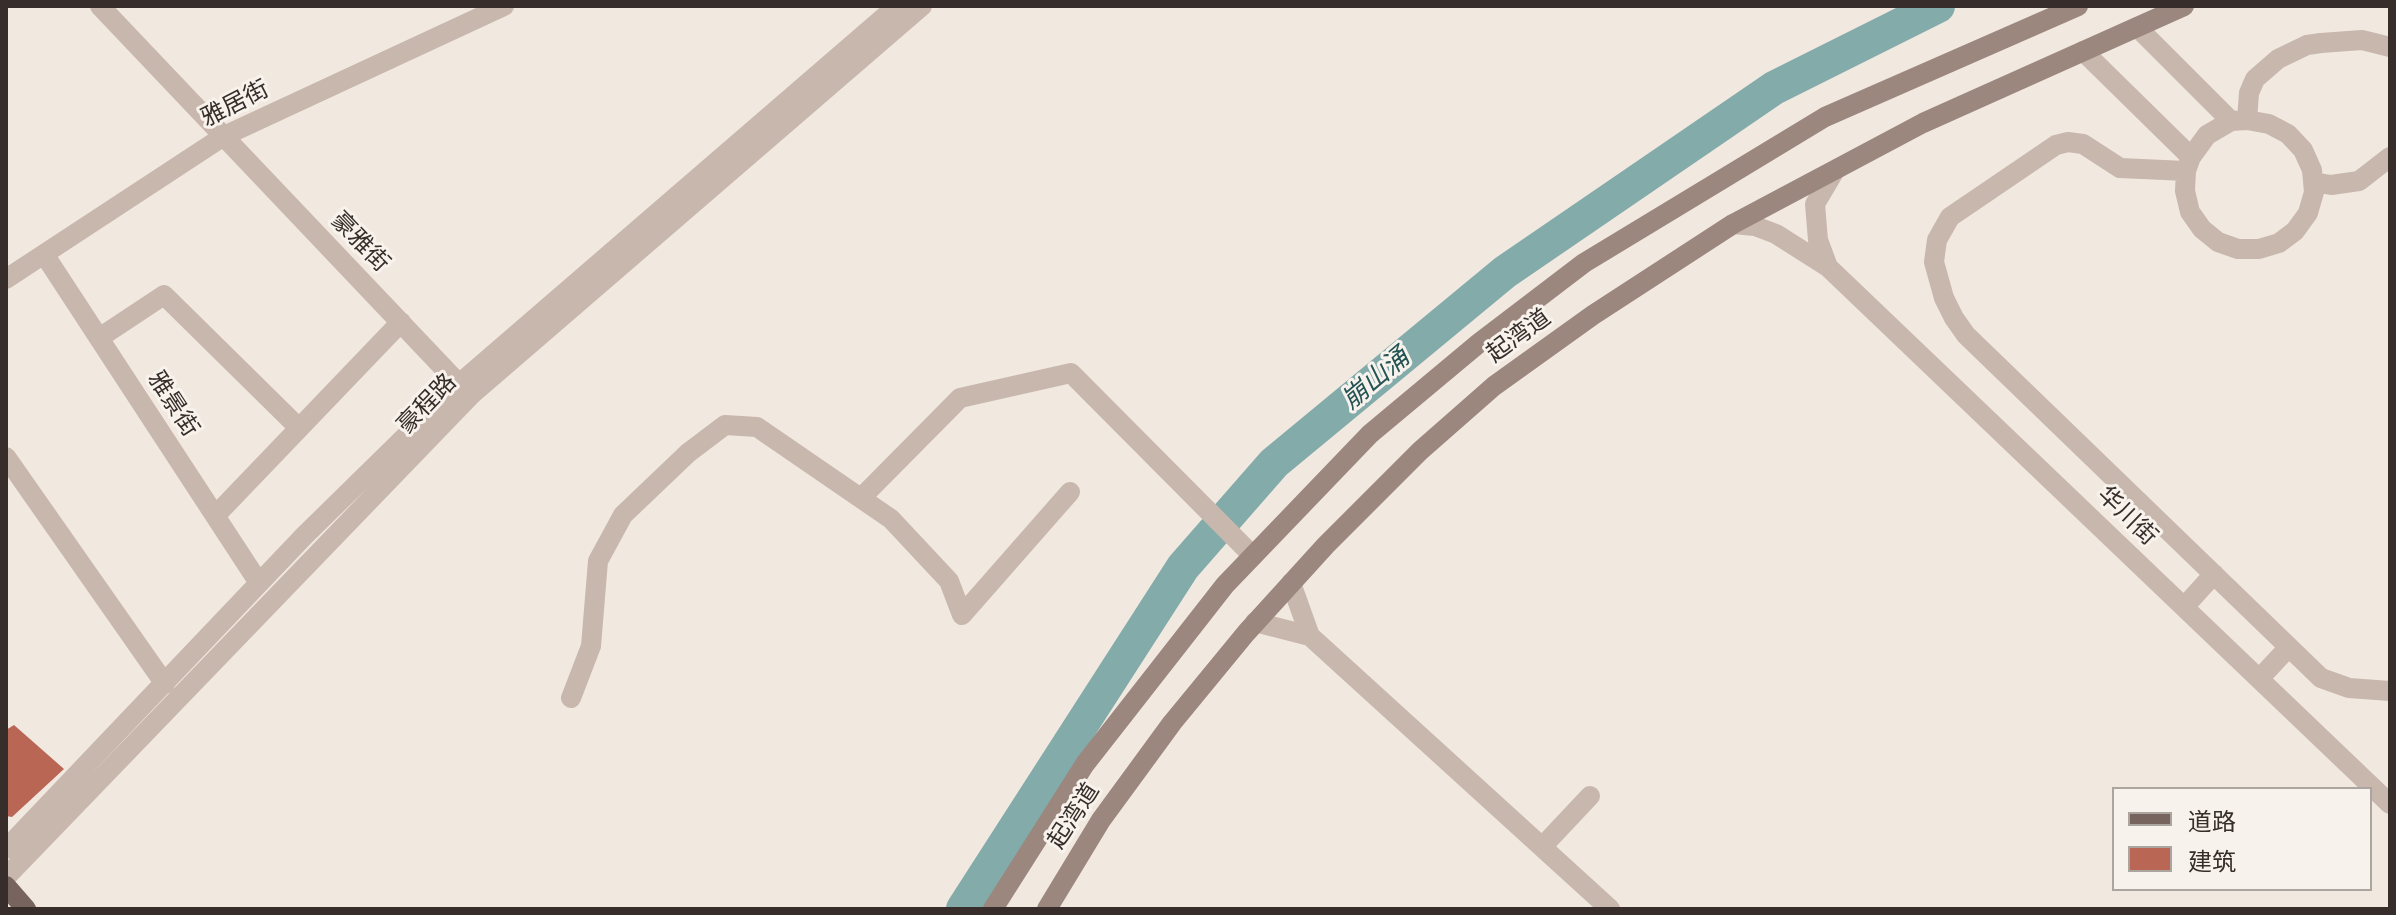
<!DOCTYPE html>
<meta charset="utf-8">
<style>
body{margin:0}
#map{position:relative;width:2396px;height:915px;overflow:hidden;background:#f1e8e0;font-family:Montserrat,"Noto Sans SC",sans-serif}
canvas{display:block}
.frame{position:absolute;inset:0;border:8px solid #372e2b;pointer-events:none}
.legend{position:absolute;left:2112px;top:787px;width:260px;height:104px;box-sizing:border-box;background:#f8f2ec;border:2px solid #aba49f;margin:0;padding:10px 14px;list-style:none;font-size:24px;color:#372e2b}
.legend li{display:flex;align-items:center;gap:16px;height:40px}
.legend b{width:40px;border:2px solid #aba49f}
</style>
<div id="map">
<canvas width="2396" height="915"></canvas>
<div class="frame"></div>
<ul class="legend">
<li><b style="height:10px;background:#77645e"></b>道路</li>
<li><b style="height:22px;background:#ba6655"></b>建筑</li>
</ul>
</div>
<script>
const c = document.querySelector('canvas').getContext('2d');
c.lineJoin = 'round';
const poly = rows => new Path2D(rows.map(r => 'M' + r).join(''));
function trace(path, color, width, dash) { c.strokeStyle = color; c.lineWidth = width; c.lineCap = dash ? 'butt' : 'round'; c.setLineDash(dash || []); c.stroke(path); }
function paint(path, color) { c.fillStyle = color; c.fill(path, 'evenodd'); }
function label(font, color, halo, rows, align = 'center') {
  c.font = font + ' Montserrat,"Noto Sans SC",sans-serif'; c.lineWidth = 6; c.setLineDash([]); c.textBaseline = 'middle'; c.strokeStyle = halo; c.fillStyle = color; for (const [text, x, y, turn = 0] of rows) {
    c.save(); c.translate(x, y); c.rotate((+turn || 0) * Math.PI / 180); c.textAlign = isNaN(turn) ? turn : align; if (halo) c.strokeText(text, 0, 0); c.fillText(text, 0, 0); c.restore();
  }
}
const river = poly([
 [963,909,1183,567,1274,463,1505,272,1774,88,1938,6]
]);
const building = poly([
 [14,725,64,769,12,817,6,816,6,730]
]);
const minor = poly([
 [100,6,459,384],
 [2137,27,2231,121],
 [2083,51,2191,157],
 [2247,120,2269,124,2288,134,2303,150,2312,170,2314,192,2308,213,2295,231,2279,243,2259,249,2238,249,2218,242,2202,229,2190,212,2185,191,2186,171,2191,157,2207,135,2231,121,2247,120],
 [2247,120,2249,93,2255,79,2278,59,2307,45,2321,43,2362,40,2390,47],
 [2186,171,2120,168,2083,144,2068,142,2056,145,1950,217,1937,240,1934,262,1944,298,1954,318,1966,335,2321,678,2349,688,2390,691],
 [2313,182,2331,185,2359,181,2390,157],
 [1733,224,1755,226,1776,234,1828,267,2390,804],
 [44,254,259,583],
 [1828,267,1818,240,1815,204,1834,172],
 [6,279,224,136,504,6],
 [99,338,164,295,299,428],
 [6,457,165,684],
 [861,498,960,398,1071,373,1253,556],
 [215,516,401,322],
 [1291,583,1310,636],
 [2185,606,2214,574],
 [1255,622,1310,636,1610,909],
 [2259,679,2288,648],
 [571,698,591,646,598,561,623,515,688,453,725,425,757,427,891,519,949,581,962,615,1070,492],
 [1542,847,1590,796]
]);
const tertiary = poly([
 [6,849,304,536,459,384,897,6],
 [6,877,471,395,922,6]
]);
const secondary = poly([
 [993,909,1085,764,1225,585,1370,434,1479,343,1584,263,1825,117,2078,6],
 [1047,909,1101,820,1172,723,1246,633,1326,545,1420,451,1494,386,1593,315,1733,224,1923,123,2184,6]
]);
const primary = poly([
 [6,886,26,909]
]);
const streetNames = [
 ["雅居街",235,104,-27],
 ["豪雅街",360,242,46],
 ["起湾道",1519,336,-36],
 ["雅景街",173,404,57],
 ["豪程路",427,404,-46],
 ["华川街",2127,516,44],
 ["起湾道",1074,816,-57]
];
const waterNames = [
 ["崩山涌",1376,379,-40]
];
trace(river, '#82abaa', 34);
paint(building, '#ba6655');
trace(minor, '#c8b7ad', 20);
trace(tertiary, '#c8b7ad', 20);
trace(secondary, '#9b877e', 20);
trace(primary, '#77645e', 20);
label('24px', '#372e2b', '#f8f2ec', streetNames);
label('italic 26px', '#245454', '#f8f2ec', waterNames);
</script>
